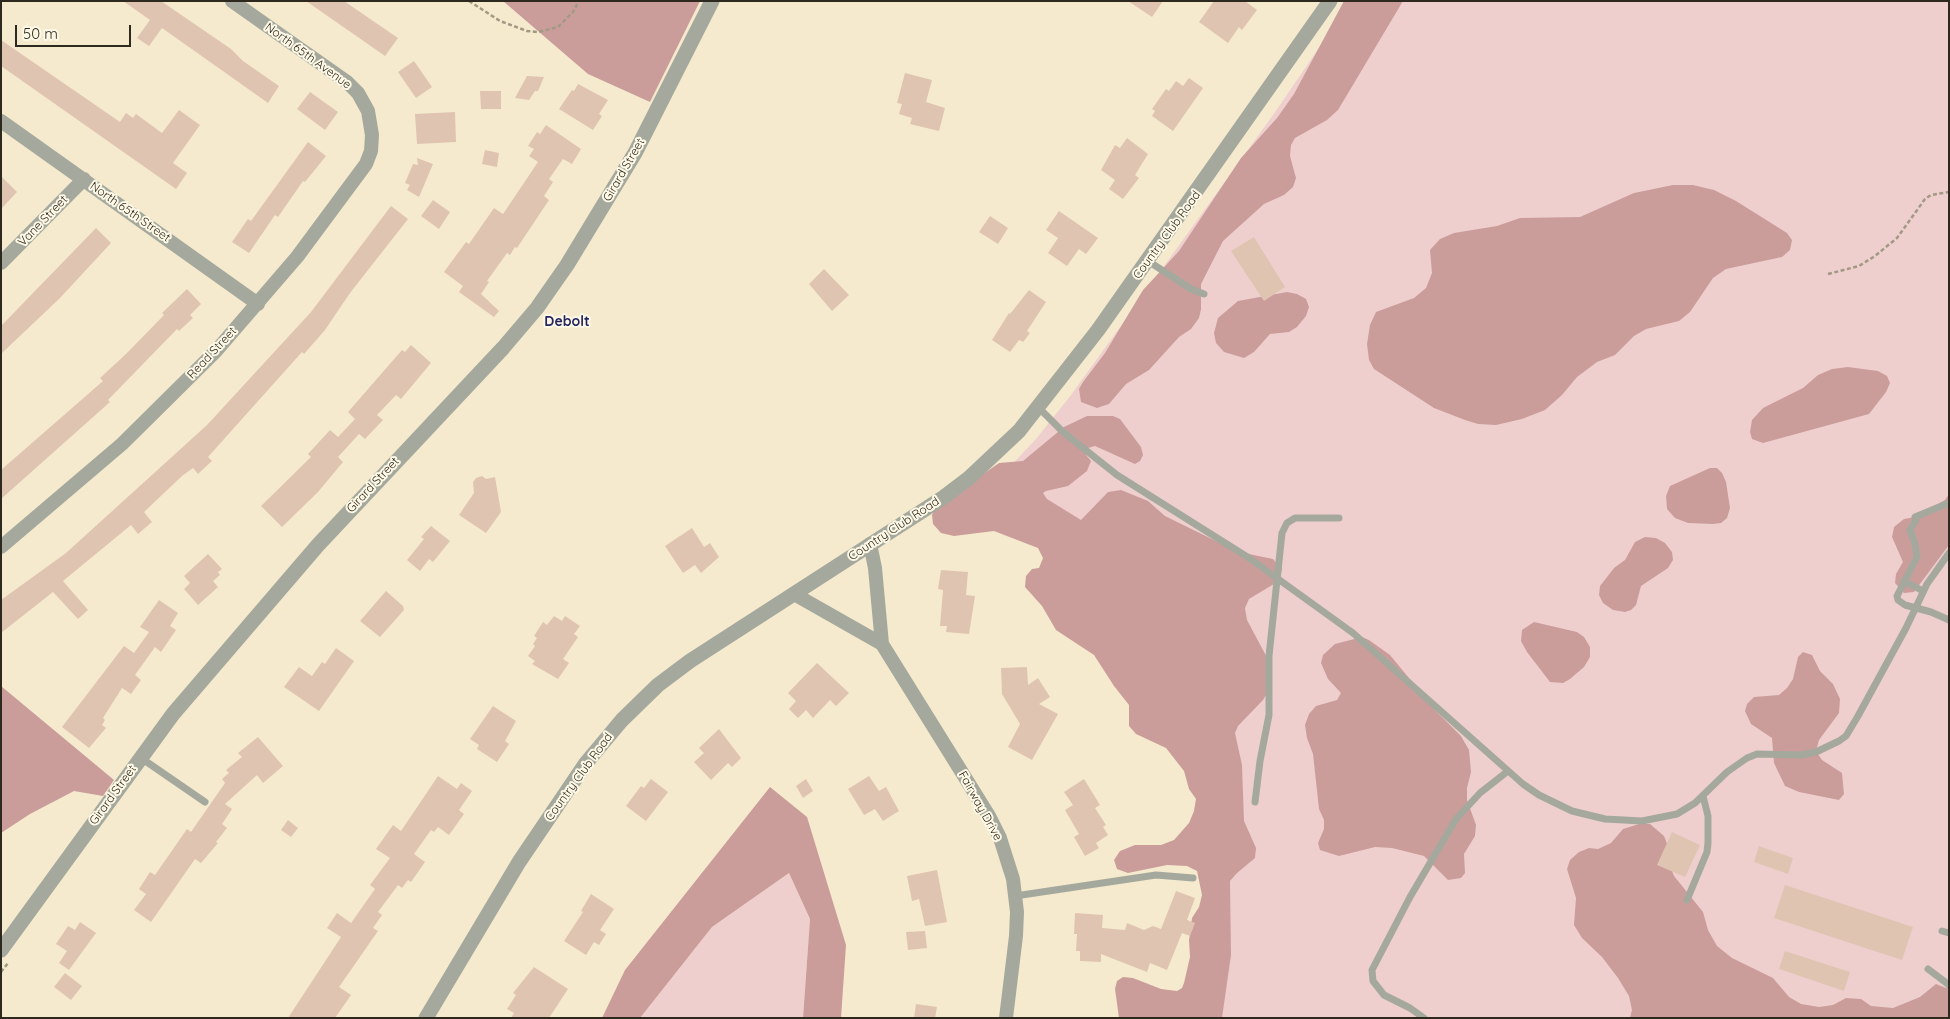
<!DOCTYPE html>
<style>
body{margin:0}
#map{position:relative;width:1950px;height:1019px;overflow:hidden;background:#f5eacd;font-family:Quicksand,sans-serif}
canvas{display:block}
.frame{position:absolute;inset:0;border:2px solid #2d291e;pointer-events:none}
.scale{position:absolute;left:15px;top:25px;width:116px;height:22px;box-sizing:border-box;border:2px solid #2d291e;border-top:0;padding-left:6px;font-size:15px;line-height:18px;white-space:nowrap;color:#2d291e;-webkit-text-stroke:4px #fef8e6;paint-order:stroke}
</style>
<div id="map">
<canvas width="1950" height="1019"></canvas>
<div class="frame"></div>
<div class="scale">50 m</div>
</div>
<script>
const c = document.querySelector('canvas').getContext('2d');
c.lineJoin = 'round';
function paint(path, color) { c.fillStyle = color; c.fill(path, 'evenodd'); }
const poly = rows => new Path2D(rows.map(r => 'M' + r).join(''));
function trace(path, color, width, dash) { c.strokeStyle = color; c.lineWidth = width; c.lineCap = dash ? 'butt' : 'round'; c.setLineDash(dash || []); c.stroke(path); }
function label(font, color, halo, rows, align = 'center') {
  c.font = font + ' Quicksand,sans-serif'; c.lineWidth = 4; c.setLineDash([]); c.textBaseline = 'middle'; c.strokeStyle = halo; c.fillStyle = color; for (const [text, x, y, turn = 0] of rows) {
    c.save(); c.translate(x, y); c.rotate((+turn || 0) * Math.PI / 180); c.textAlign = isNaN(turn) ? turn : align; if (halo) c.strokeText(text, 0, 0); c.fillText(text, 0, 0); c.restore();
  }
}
const green = poly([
 [1351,1,1949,1,1949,1018,1196,1018,1221,719,1004,473,1036,439,1071,395,1273,115],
 [789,873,810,919,803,1018,640,1018,712,927]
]);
const forest = poly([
 [503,1,700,1,650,102,588,74],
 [1344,1,1403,1,1338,110,1327,120,1295,138,1291,145,1290,156,1296,178,1293,187,1284,195,1264,204,1223,241,1201,284,1201,309,1199,318,1191,329,1179,337,1149,370,1126,384,1109,404,1097,408,1081,402,1079,389,1083,382,1105,353,1143,290,1179,251,1241,158,1277,118,1294,94],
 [1673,185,1693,185,1714,190,1736,201,1787,233,1792,240,1790,250,1782,257,1726,269,1713,278,1690,312,1679,321,1646,329,1634,336,1615,355,1597,362,1577,377,1562,395,1545,410,1522,419,1496,425,1478,424,1465,420,1434,408,1374,369,1369,360,1367,344,1370,325,1376,312,1414,298,1426,288,1432,273,1430,250,1440,239,1454,233,1497,226,1520,218,1580,217,1634,193],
 [1287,292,1297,294,1306,299,1309,307,1306,316,1297,327,1289,332,1270,334,1254,352,1244,358,1224,352,1216,343,1214,333,1218,318,1238,301],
 [1848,367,1878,371,1887,376,1890,383,1886,392,1869,414,1763,443,1752,439,1750,432,1752,420,1763,408,1803,388,1818,375,1832,369],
 [1087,416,1113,416,1120,419,1141,447,1143,455,1140,461,1135,464,1095,446,1088,448,1086,455,1091,461,1087,471,1068,486,1046,491,1043,493,1047,499,1081,520,1108,492,1121,490,1148,501,1165,516,1226,546,1244,553,1273,559,1282,569,1279,581,1249,599,1245,608,1247,620,1271,665,1272,685,1263,700,1238,726,1235,733,1242,765,1244,821,1256,848,1255,858,1237,873,1230,881,1231,955,1222,1018,1119,1018,1115,989,1117,981,1123,977,1133,978,1161,989,1177,991,1182,988,1184,983,1190,957,1189,940,1192,918,1199,907,1202,895,1197,871,1187,866,1167,865,1128,873,1117,869,1114,860,1120,851,1135,845,1161,845,1174,840,1189,823,1194,811,1196,799,1189,789,1184,771,1166,748,1136,734,1129,726,1129,705,1114,686,1094,655,1056,630,1042,606,1025,587,1026,576,1032,569,1039,568,1043,558,1038,548,994,531,954,536,941,533,933,524,932,515,934,511,956,493,999,463,1023,461,1064,427],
 [1710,468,1717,468,1722,473,1726,482,1730,508,1727,518,1721,523,1713,524,1688,523,1675,518,1667,509,1666,496,1670,486],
 [1949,494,1949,545,1914,592,1904,593,1895,583,1896,574,1903,562,1892,537,1894,527,1904,519,1915,517,1945,500],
 [1645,537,1656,538,1665,543,1672,552,1673,560,1668,568,1641,586,1636,605,1631,610,1625,612,1613,610,1603,603,1599,595,1600,586,1614,568,1625,560,1635,542],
 [1534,622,1577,632,1584,637,1590,647,1590,657,1584,667,1570,679,1563,683,1550,682,1527,652,1521,641,1522,630],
 [1362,637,1369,640,1390,655,1436,711,1461,736,1469,750,1471,772,1467,788,1467,800,1476,825,1475,836,1464,854,1465,873,1461,878,1448,880,1424,856,1392,848,1375,847,1339,856,1320,850,1318,843,1324,829,1324,820,1319,809,1313,754,1307,738,1305,725,1309,714,1316,706,1337,700,1341,693,1328,679,1321,663,1323,655,1335,644],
 [1803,652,1812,655,1820,671,1833,684,1840,699,1839,713,1819,740,1816,751,1822,760,1842,773,1844,794,1839,800,1799,792,1785,786,1774,763,1772,738,1751,724,1745,711,1747,704,1754,697,1779,695,1787,688,1793,679,1798,657],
 [1,686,114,780,103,796,74,791,30,814,1,833],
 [770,787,807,817,846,945,841,1018,803,1018,810,919,789,873,712,927,640,1018,602,1018,625,970],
 [1639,824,1650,824,1664,836,1668,846,1668,861,1674,876,1703,912,1708,930,1717,946,1732,958,1773,978,1789,997,1801,1004,1819,1007,1833,1005,1846,998,1861,999,1871,1006,1893,1008,1920,997,1936,984,1946,988,1949,986,1949,1018,1630,1018,1632,1010,1629,996,1618,978,1602,957,1582,938,1574,925,1576,898,1567,869,1570,860,1579,852,1589,848,1598,849,1611,843,1623,829]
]);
const building = poly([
 [123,1,161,1,231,49,243,61,279,86,268,103,162,28,149,46,137,38,150,20],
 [306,1,344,1,398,38,385,56],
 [1128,1,1163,1,1152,17],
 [1214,1,1245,1,1257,10,1242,30,1239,27,1228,43,1199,22],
 [1,40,120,122,126,113,133,118,136,114,162,133,179,110,200,125,173,163,187,173,176,189,1,66],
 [414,61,432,87,416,98,398,72],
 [905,73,932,80,926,102,945,108,939,131,910,124,912,118,899,114,902,104,897,103],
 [527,76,544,77,538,91,535,91,529,100,515,98],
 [1189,78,1203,88,1173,131,1152,116,1155,111,1152,109,1166,89,1169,91,1176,81,1183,86],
 [578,84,608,100,599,114,602,116,593,130,559,109,572,90,574,91],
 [480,91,501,91,501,109,481,109],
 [310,92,338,112,325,130,297,109],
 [455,112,456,142,417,144,415,114],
 [546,125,581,149,572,164,563,159,549,179,553,182,544,196,549,200,517,248,515,247,510,255,507,253,487,281,489,282,481,294,499,311,494,317,459,292,463,286,444,272,466,242,469,244,494,208,503,214,538,162,529,156,534,149,528,146,537,132,540,134],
 [1127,138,1148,154,1135,175,1139,178,1123,199,1109,189,1115,180,1101,170,1115,145,1120,148],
 [308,142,326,156,305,182,303,181,278,217,275,215,249,253,232,242,248,219,251,221],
 [485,150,499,153,497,167,482,164],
 [417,158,433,164,419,197,407,190,410,185,405,183,413,164,418,165],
 [1,176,17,192,1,209],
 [433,200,450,212,439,229,421,216],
 [391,206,408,219,350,293,325,330,304,354,302,352,208,457,212,461,198,474,193,468,182,476,144,512,152,522,138,534,131,525,63,581,88,610,78,619,53,592,1,633,1,600,66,553,207,425,311,312],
 [1059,211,1098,238,1086,254,1079,249,1067,266,1048,253,1058,238,1046,230],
 [990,216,1008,228,998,244,979,232],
 [96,228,111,243,60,298,1,354,1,326],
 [1254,237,1285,287,1264,301,1231,251],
 [824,269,849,295,832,311,809,284],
 [187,289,201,304,190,315,193,318,179,331,177,329,108,400,110,402,1,499,1,470,103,381,100,378,126,354,164,315,162,313],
 [1029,290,1046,302,1027,331,1030,333,1023,342,1019,340,1010,352,992,340,1009,313,1010,314],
 [411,345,431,363,401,399,396,395,377,415,383,420,365,439,359,434,338,457,343,462,318,492,282,527,261,506,311,457,308,454,330,430,338,437,355,419,348,412,402,350,405,352],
 [482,476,486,479,495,477,501,512,486,533,459,515,474,493,473,482,476,478],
 [431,526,450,541,433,562,429,559,420,571,407,560,424,539,421,537],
 [692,528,704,547,710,543,719,557,701,573,695,565,683,573,665,546],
 [208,554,222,569,218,572,220,575,213,581,218,587,198,605,184,589,190,583,184,576],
 [941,570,968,572,966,595,975,596,969,634,946,632,947,626,940,626,943,590,938,589],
 [386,591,403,606,404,610,380,637,360,621],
 [159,600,178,613,170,626,176,630,161,652,155,647,135,675,141,680,131,694,122,688,103,718,105,720,102,725,106,728,89,748,62,727,124,646,134,653,149,632,140,627],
 [554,616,562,621,565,616,580,626,574,634,578,637,563,659,569,663,558,679,532,664,535,661,528,656,535,646,533,644,537,638,534,636,543,622,547,625],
 [336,648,354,661,319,711,284,687,299,667,312,676,322,662,325,664],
 [817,663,849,693,836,706,830,700,813,718,806,710,798,718,789,709,796,701,788,693],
 [1027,667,1028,685,1038,678,1050,697,1039,704,1058,714,1032,760,1008,747,1020,724,1002,694,1001,668],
 [493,706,516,721,505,741,509,744,497,762,477,749,479,745,470,739],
 [719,729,741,758,732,767,728,763,711,780,694,762,704,753,699,748],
 [258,737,283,766,263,783,257,775,225,804,232,809,222,824,227,828,216,842,218,843,201,863,195,859,151,922,134,910,146,894,139,889,150,872,155,875,187,829,191,832,225,783,222,779,229,773,226,770,242,757,238,753],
 [438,776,457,789,461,783,472,791,459,810,464,814,449,835,438,827,434,832,431,830,414,854,425,862,411,882,408,880,402,888,398,885,378,912,382,915,373,928,378,931,339,987,351,995,335,1018,288,1018,341,937,327,928,337,913,351,923,375,889,370,885,390,858,376,849,393,825,401,831],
 [869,776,879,791,886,787,899,811,883,821,875,809,864,815,848,789],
 [651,779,668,792,646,821,626,806,641,786,644,788],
 [806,779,813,791,803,798,796,786],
 [1084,779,1100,805,1095,808,1106,825,1103,827,1108,835,1096,843,1099,848,1085,856,1074,837,1079,834,1065,810,1073,805,1064,792],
 [288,820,298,828,291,837,281,830],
 [1672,832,1700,845,1685,877,1657,865],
 [1759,846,1793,858,1788,874,1754,862],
 [937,870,947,922,925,926,919,899,912,901,907,876],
 [1785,885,1913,927,1902,960,1774,918],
 [1176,891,1195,898,1187,920,1195,923,1190,936,1182,933,1167,970,1150,963,1147,972,1101,954,1101,962,1080,961,1080,951,1076,951,1077,934,1074,934,1075,913,1103,915,1102,928,1125,930,1127,923,1144,930,1153,926,1161,929],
 [591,894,614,909,600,930,606,934,599,945,594,942,586,955,564,941,583,912,581,911],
 [80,922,96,933,69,970,59,963,67,951,56,944,68,926,75,930],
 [925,931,927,948,908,950,906,932],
 [1785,951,1850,972,1844,991,1779,969],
 [534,967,568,989,549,1018,511,1018,514,1013,507,1009,516,995,513,993],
 [65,973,82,986,71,1000,54,987],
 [916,1004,937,1007,935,1018,914,1018]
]);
const path = poly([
 [469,1,500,21,527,31,538,32,558,27,573,12,579,1],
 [1828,274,1859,266,1875,256,1897,238,1925,199,1931,195,1949,192],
 [1,972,8,963]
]);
const service = poly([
 [1148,261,1191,289,1204,294],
 [1039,408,1063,432,1117,475,1249,558,1353,633,1523,784,1539,795,1572,811,1605,819,1642,821,1677,814,1695,803,1727,772,1747,758,1757,754,1801,755,1816,752,1839,741,1846,736,1858,716,1906,628,1927,584,1949,553],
 [1949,503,1915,517,1916,520,1910,530,1915,544,1917,557,1897,596,1898,600,1905,605,1931,612,1949,620],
 [1904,581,1923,591],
 [141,758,205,802],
 [1255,802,1260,761,1269,715,1269,656,1282,533,1287,523,1295,518,1339,518],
 [1015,896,1156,875,1193,878],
 [1687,900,1707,852,1708,843,1708,816,1703,796],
 [1942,931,1949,933],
 [1928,969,1949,985],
 [1424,1018,1410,1008,1384,995,1373,981,1372,970,1410,897,1456,819,1480,793,1508,771]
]);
const minor = poly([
 [1,121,258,304],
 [1,263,84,179],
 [870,544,875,568,882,644,989,816,1000,838,1013,879,1017,912,1016,936,1006,1018],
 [1,547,122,444,216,351,297,257,366,164,371,151,372,135,368,111,358,93,347,82,232,1],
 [794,594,882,644]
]);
const tertiary = poly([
 [1,950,173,714,318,545,503,348,537,308,567,265,635,153,712,1],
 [426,1018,519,862,586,763,622,720,658,685,690,661,944,497,969,478,1019,431,1098,330,1330,1]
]);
const streetNames = [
 ["North 65th Avenue",308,56,36],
 ["Girard Street",624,170,-60],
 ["North 65th Street",130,212,35],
 ["Vane Street",43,221,-46],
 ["Country Club Road",1167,235,-54],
 ["Read Street",212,353,-47],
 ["Girard Street",373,485,-47],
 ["Country Club Road",894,529,-33],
 ["Country Club Road",579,777,-54],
 ["Girard Street",113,795,-54],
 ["Fairway Drive",980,806,61]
];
const neighbourhoodNames = [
 ["Debolt",567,322]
];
paint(green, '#efcfce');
paint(forest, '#ca9d9b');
paint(building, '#e0c4b2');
trace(path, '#a19984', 2.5, [4, 2.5]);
trace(service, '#a5a99d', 7);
trace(minor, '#a5a99d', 14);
trace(tertiary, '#a5a99d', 15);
label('12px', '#2d291e', '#fef8e6', streetNames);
label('bold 14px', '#252660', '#fef8e6', neighbourhoodNames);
</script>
